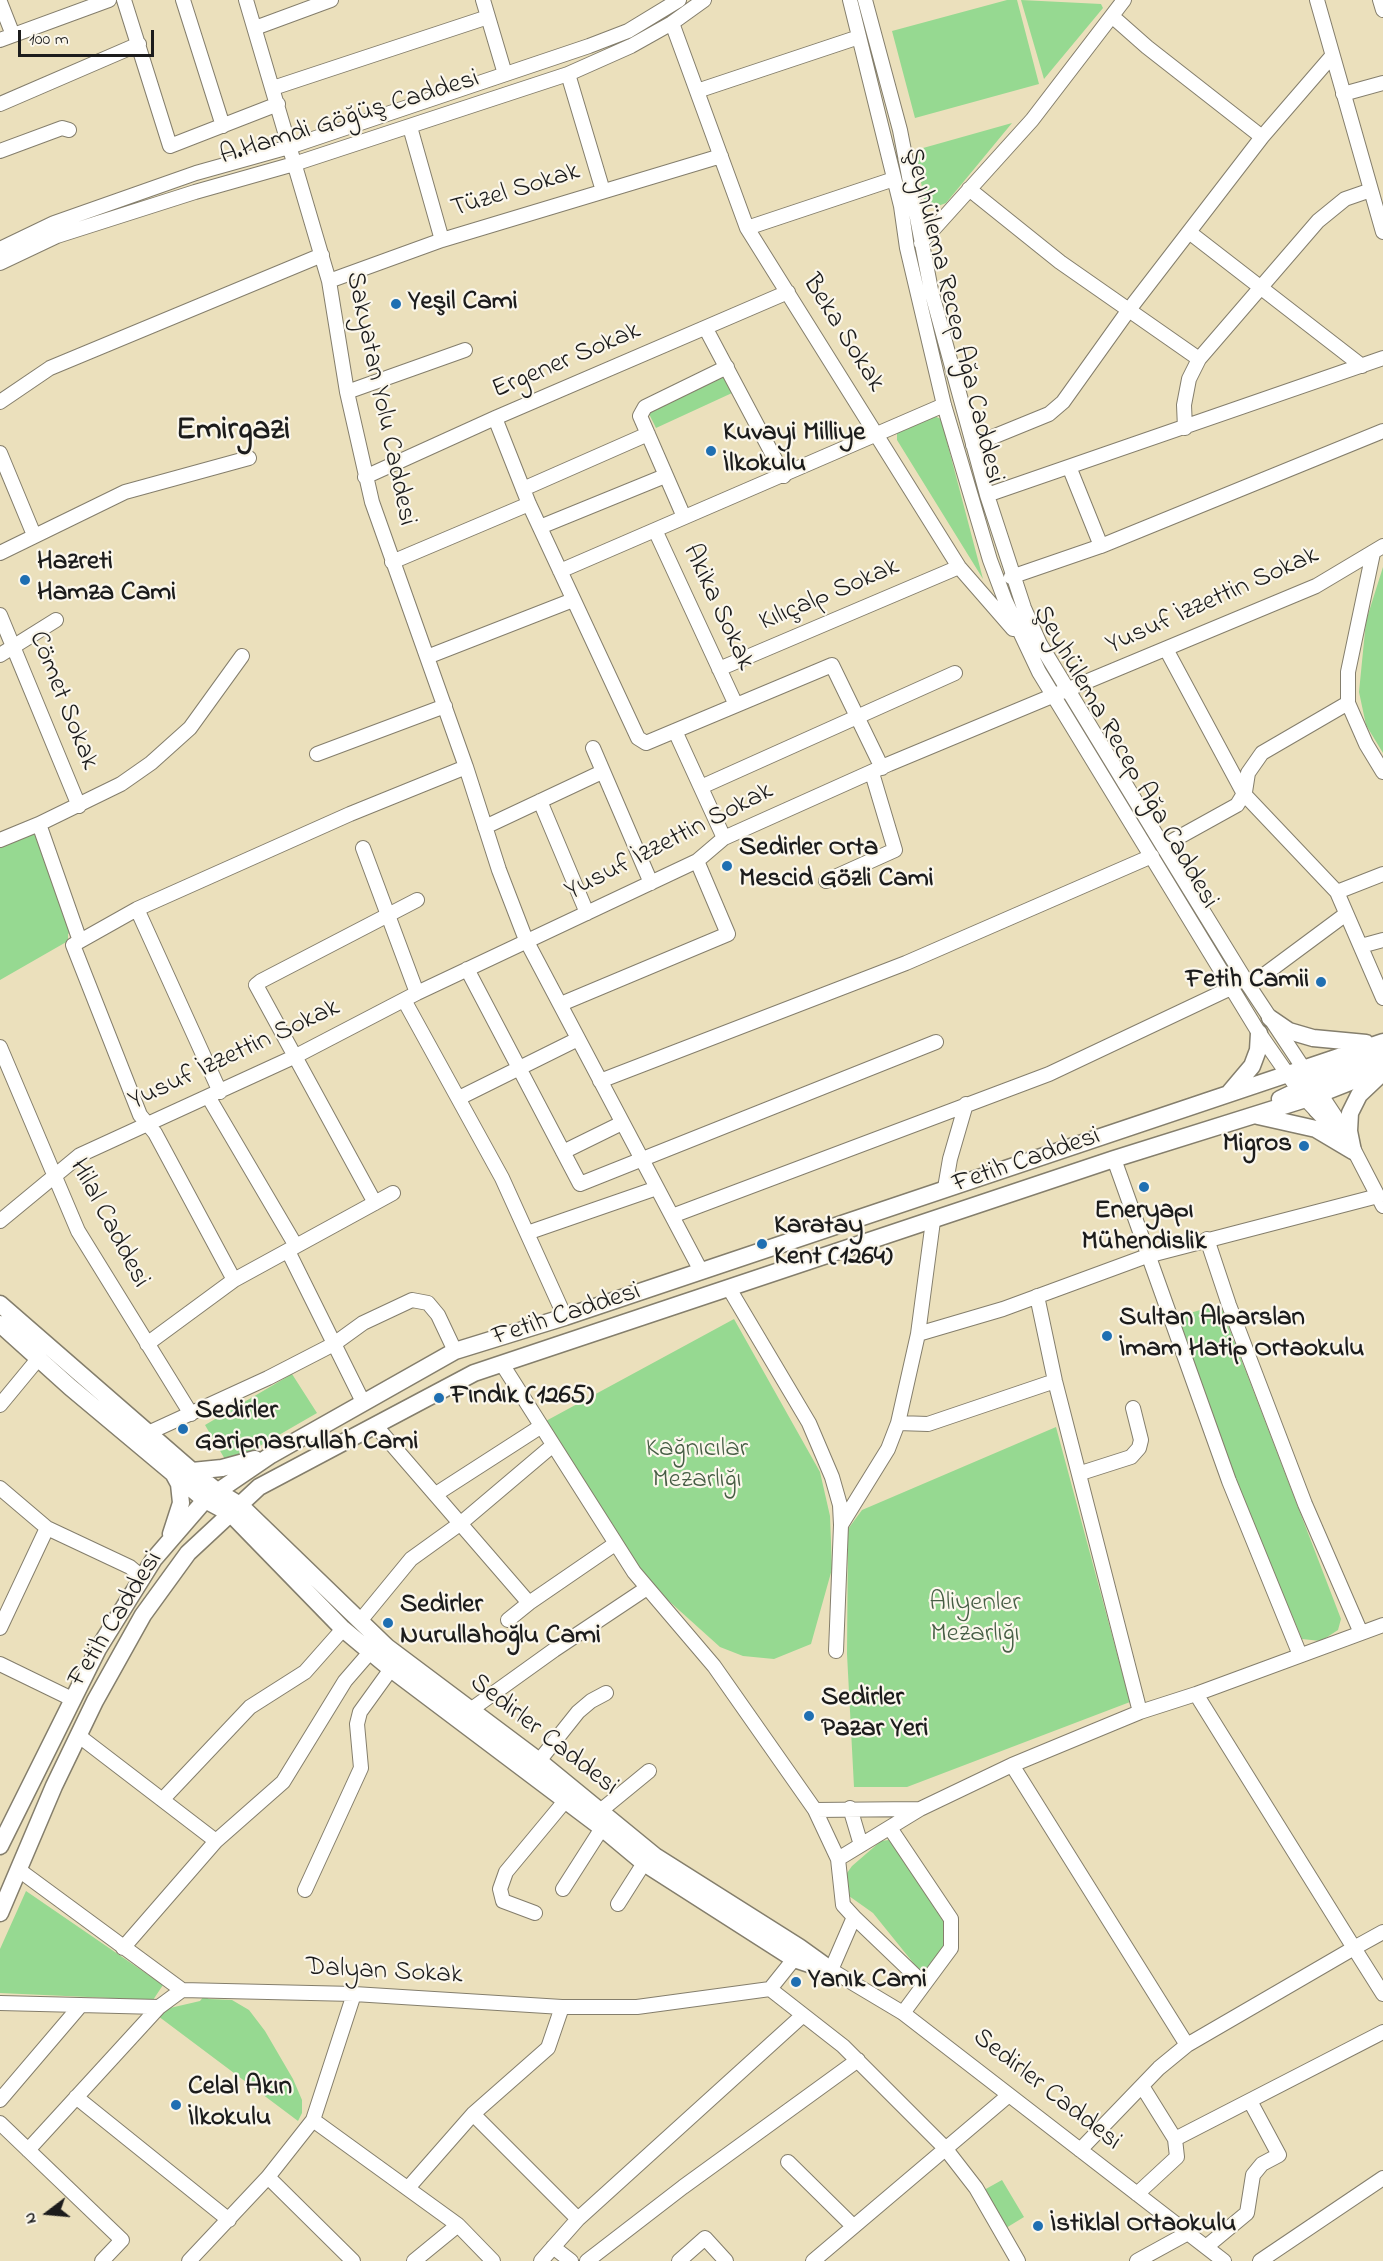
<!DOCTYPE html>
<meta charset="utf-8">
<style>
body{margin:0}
#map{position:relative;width:1383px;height:2261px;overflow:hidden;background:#ebe0bc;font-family:"Indie Flower",sans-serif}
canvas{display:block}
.north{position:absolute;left:18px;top:2183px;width:60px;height:60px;-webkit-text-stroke:4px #fbf7ec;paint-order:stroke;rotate:254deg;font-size:16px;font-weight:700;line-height:24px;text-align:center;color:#1c1c1c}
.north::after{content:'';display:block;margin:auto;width:21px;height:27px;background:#1c1c1c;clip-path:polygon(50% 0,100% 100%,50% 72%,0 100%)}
.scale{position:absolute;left:18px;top:30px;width:136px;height:27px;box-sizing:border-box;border:3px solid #1c1c1c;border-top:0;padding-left:8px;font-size:18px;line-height:21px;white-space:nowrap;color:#1c1c1c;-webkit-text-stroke:4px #fbf7ec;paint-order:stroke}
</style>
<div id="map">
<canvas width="1383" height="2261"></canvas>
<div class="north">N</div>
<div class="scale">100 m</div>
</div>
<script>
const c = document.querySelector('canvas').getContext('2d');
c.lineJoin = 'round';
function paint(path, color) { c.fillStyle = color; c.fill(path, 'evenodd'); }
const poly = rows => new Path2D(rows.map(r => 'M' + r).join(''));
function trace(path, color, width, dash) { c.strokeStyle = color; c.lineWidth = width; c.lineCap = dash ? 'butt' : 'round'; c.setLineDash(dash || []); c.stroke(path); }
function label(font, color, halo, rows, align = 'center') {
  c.font = font + ' "Indie Flower",sans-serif'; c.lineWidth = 4.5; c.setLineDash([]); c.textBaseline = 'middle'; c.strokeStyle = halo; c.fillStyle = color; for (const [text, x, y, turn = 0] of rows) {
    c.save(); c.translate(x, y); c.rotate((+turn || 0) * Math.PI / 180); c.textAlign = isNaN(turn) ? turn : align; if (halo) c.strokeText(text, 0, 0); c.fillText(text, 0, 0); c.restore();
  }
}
const green = poly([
 [1007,0,1017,0,1039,84,915,118,892,31],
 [1021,0,1101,4,1103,8,1044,79],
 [1012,123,946,203,938,206,924,201,916,150],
 [723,374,732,393,656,428,648,412],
 [934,416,941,419,983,579,897,440,897,433],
 [1383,567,1383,753,1366,725,1359,692,1366,621],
 [36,832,72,931,68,934,68,941,0,980,0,848],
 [1220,1304,1341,1619,1338,1630,1321,1641,1302,1639,1238,1488,1177,1317],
 [734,1319,820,1472,830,1516,832,1569,811,1644,774,1659,743,1656,720,1647,660,1593,633,1559,544,1422],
 [292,1374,317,1413,239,1458,226,1461,205,1425],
 [1056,1427,1130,1702,907,1787,854,1787,847,1654,848,1529,862,1510],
 [889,1840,946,1921,944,1950,926,1970,919,1970,873,1913,849,1896,842,1880,852,1866,881,1841],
 [26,1891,163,1985,153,2000,0,1993,0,1949],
 [204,1996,209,1999,232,2000,249,2010,265,2031,293,2079,302,2100,302,2113,298,2121,158,2016,170,2008,200,2001],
 [1002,2180,1024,2217,1006,2228,984,2190]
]);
const minor = poly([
 [124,0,170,146,278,104],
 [183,0,223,126],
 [246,0,329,281,347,392,372,502,466,767,499,870,526,940,701,1271],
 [483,0,505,74],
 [850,0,901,206,907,248,944,405,990,560,1005,600,1039,672,1259,1033,1293,1082],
 [865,0,900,130,931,290,987,495,1024,608,1040,644,1163,846,1249,986,1341,1125,1383,1206],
 [1317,0,1383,232],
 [1380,0,1383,10],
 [0,2,13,35],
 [1113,17,1147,47,1262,137],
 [672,23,747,228,959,567,1013,629],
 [255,28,331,0],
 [0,40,109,0],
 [568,74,603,191],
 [273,88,488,17],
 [697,91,859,37],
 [1343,94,1383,83],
 [0,104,139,44],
 [410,127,442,240],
 [0,151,62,128,69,130],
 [969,189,1060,262,1199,359],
 [747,228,894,179],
 [1189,232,1362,366],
 [921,243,1032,120,1124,0],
 [0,249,54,223,196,173,289,147,589,46,628,31,679,0],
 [0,263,57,236,195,192,294,164,568,74,631,46,672,23,704,0],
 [329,281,442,240,721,156],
 [706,329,784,476],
 [347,392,465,350],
 [0,402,50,368,322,255],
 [495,418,529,504,638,738,646,743,832,665,882,768],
 [1185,428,1184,405,1189,379,1199,359,1318,221,1345,199,1371,190],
 [973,445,1049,414,1063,402,1128,311,1262,137,1332,56],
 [0,453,34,535],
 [1070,469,1101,546],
 [365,477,495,418,788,292],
 [523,489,648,434],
 [987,495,1383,358],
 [684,517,640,416,645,407,727,367],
 [540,527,665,476],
 [655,530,736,705],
 [0,553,125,492,249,458],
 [1373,553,1348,672,1348,703,1366,744,1383,772],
 [392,562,529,504],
 [560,571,944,405],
 [1011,577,1101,546,1383,431],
 [0,615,79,806],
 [1166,649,1244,794,1337,892,1383,998],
 [0,655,56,620],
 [427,657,573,600],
 [719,669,959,567],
 [675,731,724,838],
 [593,748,651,883],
 [317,754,445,706],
 [701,787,955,673],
 [540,801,587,913],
 [485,827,602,772],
 [0,840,39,824],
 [1163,846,1237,805,1245,792,1248,773,1262,753,1348,703],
 [363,848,417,993],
 [826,881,895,850,872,773],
 [1337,892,1383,874],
 [137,909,220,1092],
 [80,941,39,824,121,784,151,763,190,728,242,656],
 [1361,946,1383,940],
 [467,969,580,1184,936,1042],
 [1249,986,1346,914],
 [404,1000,502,1178,565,1317],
 [561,1004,728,934,697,861],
 [0,1047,78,1231,191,1414],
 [600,1081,906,963,1152,856],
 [209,1098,296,1246],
 [459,1098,578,1039],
 [1310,1104,1340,1136],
 [563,1152,622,1123],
 [1114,1159,1229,1481,1300,1655],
 [945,1188,950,1159,966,1104],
 [375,1203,256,985,261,981,417,900],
 [672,1216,1049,1074,1231,988],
 [0,1221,80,1155,296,1056,417,993,697,861,724,838,889,764,1316,586,1383,546],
 [527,1233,657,1188],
 [1207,1239,1229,1305,1305,1504,1361,1633],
 [288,1251,363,1402],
 [234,1280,155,1133,140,1115,73,945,137,909,350,814,466,767],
 [730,1290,809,1423,832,1477,840,1505,841,1525,836,1651],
 [1037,1296,1055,1381,1140,1712],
 [918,1334,1003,1309,1147,1256,1378,1196],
 [147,1344,234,1280,393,1193],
 [502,1364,634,1572,714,1666,815,1810,838,1859,843,1905,854,1917,831,1970,903,2013,1224,2261],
 [0,1405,38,1359],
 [898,1423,928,1424,1055,1381],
 [375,1425,529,1603],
 [148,1433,268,1378,334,1344,363,1323,412,1300,428,1303,438,1315,455,1351],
 [1081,1473,1131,1457,1139,1448,1141,1440,1133,1408],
 [0,1488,47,1528,130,1567,143,1578],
 [436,1494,540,1427],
 [841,1525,888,1449,898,1423,918,1334,933,1221],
 [508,1620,529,1603,615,1544],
 [360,1621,411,1559,461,1523,552,1446],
 [0,1628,47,1528],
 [0,1664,72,1699],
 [1196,1694,1354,1948,1383,1932],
 [466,1716,469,1711,554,1650,647,1588],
 [79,1736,216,1841],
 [539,1761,578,1712,591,1701,606,1693],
 [1012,1765,1187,2045],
 [163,1799,250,1707,305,1672,343,1629],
 [850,1808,861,1845],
 [815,1810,920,1809,1012,1765,1140,1712,1196,1694,1383,1625],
 [599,1812,649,1771],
 [890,1828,951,1919,951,1948,903,2013],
 [838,1859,920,1809],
 [19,1870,182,1990],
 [563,1889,602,1828],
 [305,1890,361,1768,357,1724,360,1712,391,1669],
 [618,1904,644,1863],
 [535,1913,503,1901,500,1889,506,1872,565,1801],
 [854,1917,924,1984],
 [123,1948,216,1841,283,1782,345,1681,371,1651],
 [794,1959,770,1989,843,2046,945,2148,976,2188,1018,2261],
 [0,2003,159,2007,182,1990,354,1994,562,2007,637,2007,770,1989],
 [76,2097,229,2220],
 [0,2100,81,2005],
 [473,2114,578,2219],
 [313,2120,458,2225,493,2261],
 [0,2123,122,2240,102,2261],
 [1175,2139,1383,2032],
 [28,2150,159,2007],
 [1080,2150,1159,2068,1187,2045,1354,1948,1383,1994],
 [788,2162,852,2225],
 [268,2177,353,2261],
 [408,2188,473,2114,548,2048,562,2007],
 [1137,2194,1177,2157,1175,2139,1142,2086],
 [553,2247,571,2261],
 [1206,2247,1247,2213,1253,2175,1262,2164,1279,2155,1250,2101],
 [189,2261,268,2177,313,2120,354,1994],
 [414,2261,458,2225],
 [541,2261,578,2219,802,2016],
 [587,2261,683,2187,858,2060],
 [679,2261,705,2238,726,2261],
 [813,2261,1009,2095],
 [1137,2261,1188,2233],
 [1260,2261,1383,2178]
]);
const major = poly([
 [1270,1018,1289,1031,1313,1038,1366,1043],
 [1230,1092,1252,1066,1258,1050,1259,1033],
 [1280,1099,1299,1090,1304,1083,1304,1068],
 [1317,1110,1310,1089,1314,1082,1383,1055],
 [1258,1116,1316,1129,1353,1151],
 [1353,1151,1349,1131,1350,1113,1359,1095,1381,1074],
 [0,1304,192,1471,217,1491,240,1505,387,1647,539,1761,655,1856,799,1947,831,1970],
 [0,1324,70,1387,205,1500,231,1514,343,1629,391,1669,602,1828,644,1863,794,1959,818,1967],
 [192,1471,222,1468,255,1459],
 [171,1534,181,1503,179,1484,173,1473],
 [0,1846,98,1649,154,1559,205,1500,271,1455,455,1351,565,1317,1383,1042],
 [0,1913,54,1786,95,1701,143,1615,188,1553,259,1487,474,1373,1114,1159,1312,1097,1383,1069]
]);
const markers = [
 [396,304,6,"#1f6fb2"],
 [711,451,6,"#1f6fb2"],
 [25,580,6,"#1f6fb2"],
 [727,866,6,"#1f6fb2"],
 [1321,982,6,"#1f6fb2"],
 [1304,1146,6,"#1f6fb2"],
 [1144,1187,6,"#1f6fb2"],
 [762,1244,6,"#1f6fb2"],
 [1107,1336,6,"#1f6fb2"],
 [439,1398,6,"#1f6fb2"],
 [183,1429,6,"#1f6fb2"],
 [388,1623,6,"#1f6fb2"],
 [809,1716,6,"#1f6fb2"],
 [796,1982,6,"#1f6fb2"],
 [176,2105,6,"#1f6fb2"],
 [1038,2226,6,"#1f6fb2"]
];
const streetNames = [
 ["A.Hamdi Göğüş Caddesi",350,119,-17],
 ["Tüzel Sokak",516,192,-17],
 ["Şeyhülema Recep Ağa Caddesi",952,316,76],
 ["Beka Sokak",842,334,58],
 ["Ergener Sokak",567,362,-23],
 ["Sakyatan Yolu Caddesi",379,399,78],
 ["Kılıçalp Sokak",830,596,-23],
 ["Yusuf İzzettin Sokak",1213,602,-24],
 ["Akika Sokak",717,608,65],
 ["Cömet Sokak",62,701,68],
 ["Şeyhülema Recep Ağa Caddesi",1124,758,60],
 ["Yusuf İzzettin Sokak",670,843,-27],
 ["Yusuf İzzettin Sokak",235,1056,-25],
 ["Fetih Caddesi",1027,1162,-19],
 ["Hilal Caddesi",108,1224,62],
 ["Fetih Caddesi",567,1316,-18],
 ["Fetih Caddesi",117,1620,-58],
 ["Sedirler Caddesi",543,1736,38],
 ["Dalyan Sokak",384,1973,3],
 ["Sedirler Caddesi",1046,2091,38]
];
const poiNames = [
 ["Yeşil Cami",408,304],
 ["Kuvayi Milliye",723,435],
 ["İlkokulu",723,466],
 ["Hazreti",37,564],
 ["Hamza Cami",37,595],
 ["Sedirler Orta",739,850],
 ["Mescid Gözli Cami",739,881],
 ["Fetih Camii",1309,982,"right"],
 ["Migros",1292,1146,"right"],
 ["Eneryapı",1144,1213,"center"],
 ["Mühendislik",1144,1244,"center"],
 ["Karatay",774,1228],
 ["Kent (1264)",774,1259],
 ["Sultan Alparslan",1119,1320],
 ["İmam Hatip Ortaokulu",1119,1351],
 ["Fındık (1265)",451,1398],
 ["Sedirler",195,1413],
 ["Garipnasrullah Cami",195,1444],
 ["Sedirler",400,1607],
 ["Nurullahoğlu Cami",400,1638],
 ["Sedirler",821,1700],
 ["Pazar Yeri",821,1731],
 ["Yanık Cami",808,1982],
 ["Celal Akın",188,2089],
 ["İlkokulu",188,2120],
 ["İstiklal Ortaokulu",1050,2226]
];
const parkNames = [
 ["Kağnıcılar",697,1451],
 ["Mezarlığı",697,1482],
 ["Aliyenler",975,1605],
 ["Mezarlığı",975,1636]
];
const districtNames = [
 ["Emirgazi",233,433]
];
paint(green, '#96d991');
trace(minor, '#847e6c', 16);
trace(major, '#847e6c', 19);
trace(minor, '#fff', 14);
trace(major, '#fff', 16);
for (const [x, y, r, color] of markers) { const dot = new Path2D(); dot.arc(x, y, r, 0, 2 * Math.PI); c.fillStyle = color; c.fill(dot); trace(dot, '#fbf7ec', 2); }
label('27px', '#1c1c1c', '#fbf7ec', streetNames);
label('bold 27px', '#1c1c1c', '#fbf7ec', poiNames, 'left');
label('27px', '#475e45', '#fbf7ec', parkNames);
label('bold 33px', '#1c1c1c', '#fbf7ec', districtNames);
</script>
